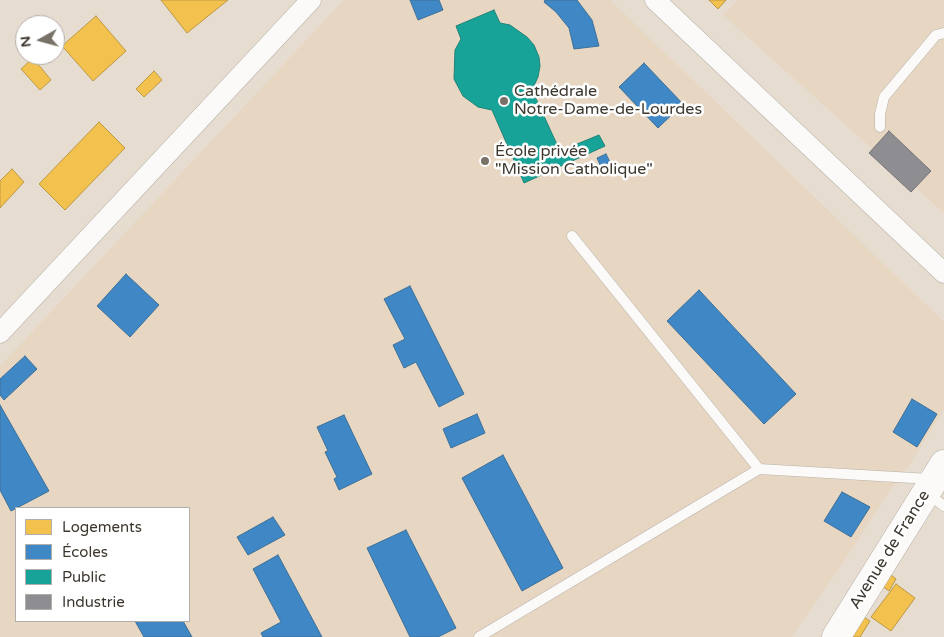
<!DOCTYPE html>
<meta charset="utf-8">
<style>
body{margin:0}
#map{position:relative;width:944px;height:637px;overflow:hidden;background:#e6dcd0;font-family:"Varela Round",sans-serif}
canvas{display:block}
.legend{position:absolute;left:15px;top:507px;width:175px;height:115px;box-sizing:border-box;background:#fff;border:1px solid #b1afab;margin:0;padding:6px 9px;list-style:none;font-size:15px;color:#3d372e}
.legend li{display:flex;align-items:center;gap:10px;height:25px}
.legend b{width:25px;border:1px solid #b1afab}
.north{position:absolute;left:15px;top:15px;width:50px;height:50px;box-sizing:border-box;background:#fff;border:1px solid #b1afab;border-radius:50%;rotate:263deg;font-size:14px;font-weight:700;line-height:20px;text-align:center;color:#3d372e}
.north::after{content:'';display:block;margin:auto;width:18px;height:22px;background:#787167;clip-path:polygon(50% 0,100% 100%,50% 72%,0 100%)}
</style>
<div id="map">
<canvas width="944" height="637"></canvas>
<ul class="legend">
<li><b style="height:14px;background:#f2c14e"></b>Logements</li>
<li><b style="height:14px;background:#3f88c5"></b>Écoles</li>
<li><b style="height:14px;background:#17a398"></b>Public</li>
<li><b style="height:14px;background:#8d8d92"></b>Industrie</li>
</ul>
<div class="north">N</div>
</div>
<script>
const c = document.querySelector('canvas').getContext('2d');
c.lineJoin = 'round';
function paint(path, color) { c.fillStyle = color; c.fill(path, 'evenodd'); }
const poly = rows => new Path2D(rows.map(r => 'M' + r).join(''));
function trace(path, color, width, dash) { c.strokeStyle = color; c.lineWidth = width; c.lineCap = dash ? 'butt' : 'round'; c.setLineDash(dash || []); c.stroke(path); }
function label(font, color, halo, rows, align = 'center') {
  c.font = font + ' "Varela Round",sans-serif'; c.lineWidth = 5; c.setLineDash([]); c.textBaseline = 'middle'; c.strokeStyle = halo; c.fillStyle = color; for (const [text, x, y, turn = 0] of rows) {
    c.save(); c.translate(x, y); c.rotate((+turn || 0) * Math.PI / 180); c.textAlign = isNaN(turn) ? turn : align; if (halo) c.strokeText(text, 0, 0); c.fillText(text, 0, 0); c.restore();
  }
}
const built = poly([
 [344,0,610,0,944,322,944,409,910,464,888,493,856,543,792,637,0,637,0,366],
 [16,508,189,508,189,621,16,621],
 [738,0,944,0,944,213,723,15]
]);
const homes = poly([
 [161,0,228,0,187,33,161,0],
 [709,0,726,0,718,9,709,0],
 [96,16,126,51,93,81,62,46,96,16],
 [33,58,51,80,40,90,21,69,33,58],
 [154,71,162,80,144,97,136,89,154,71],
 [99,122,125,148,65,210,39,184,99,122],
 [12,169,24,182,0,208,0,181,12,169],
 [890,574,896,579,889,591,882,586,890,574],
 [896,584,915,598,891,631,871,617,896,584],
 [857,613,870,621,860,637,841,637,857,613]
]);
const schools = poly([
 [410,0,439,0,443,10,418,20,410,0],
 [545,0,577,0,592,20,599,46,574,49,569,28,556,12,544,2,545,0],
 [644,63,683,104,658,128,619,87,644,63],
 [606,154,610,162,601,167,597,158,606,154],
 [126,274,159,305,130,337,97,306,126,274],
 [410,286,464,394,439,407,416,362,404,368,393,345,405,339,384,299,410,286],
 [699,290,796,394,764,424,667,321,699,290],
 [25,356,37,369,4,400,0,395,0,379,25,356],
 [912,399,937,414,917,447,893,432,912,399],
 [0,405,49,491,11,511,0,490,0,405],
 [477,414,485,433,451,448,443,429,477,414],
 [344,415,372,474,339,490,334,479,337,477,325,452,328,451,317,427,344,415],
 [503,455,563,568,522,591,462,478,503,455],
 [842,492,870,507,851,537,824,521,842,492],
 [273,517,285,535,248,555,237,537,273,517],
 [406,530,456,628,438,637,410,637,367,548,406,530],
 [278,555,322,637,263,637,261,633,281,622,253,569,278,555],
 [135,621,183,621,192,637,144,637,135,621]
]);
const public = poly([
 [494,10,500,23,510,25,517,30,527,37,534,45,539,57,540,66,538,77,532,90,560,151,599,135,605,146,524,183,492,110,478,107,463,96,454,79,455,50,461,39,456,26,494,10]
]);
const industry = poly([
 [889,131,931,171,911,192,869,153,889,131]
]);
const service = poly([
 [880,127,880,114,884,97,936,35,944,33],
 [572,236,759,469,930,479],
 [927,493,944,506],
 [479,637,759,469]
]);
const minor = poly([
 [655,0,944,273],
 [0,333,311,0]
]);
const secondary = poly([
 [836,637,944,464]
]);
const markers = [
 [504,101,5,"#787167"],
 [485,161,5,"#787167"]
];
const poiNames = [
 ["Cathédrale",514,92],
 ["Notre-Dame-de-Lourdes",514,110],
 ["École privée",495,152],
 ["\"Mission Catholique\"",495,170]
];
const streetNames = [
 ["Avenue de France",890,550,-58]
];
paint(built, '#e7d6c2');
paint(homes, '#f2c14e');
trace(homes, '#bc9844', 1);
paint(schools, '#3f88c5');
trace(schools, '#3e7098', 1);
paint(public, '#17a398');
trace(public, '#228378', 1);
paint(industry, '#8d8d92');
trace(industry, '#757374', 1);
trace(service, '#b9b2a8', 11);
trace(minor, '#b9b2a8', 21);
trace(secondary, '#b9b2a8', 29);
trace(service, '#fbfaf8', 10);
trace(minor, '#fbfaf8', 20);
trace(secondary, '#fbfaf8', 28);
for (const [x, y, r, color] of markers) { const dot = new Path2D(); dot.arc(x, y, r, 0, 2 * Math.PI); c.fillStyle = color; c.fill(dot); trace(dot, '#fff', 2); }
label('16px', '#3d372e', '#fff', poiNames, 'left');
label('16px', '#3d372e', '#fff', streetNames);
</script>
